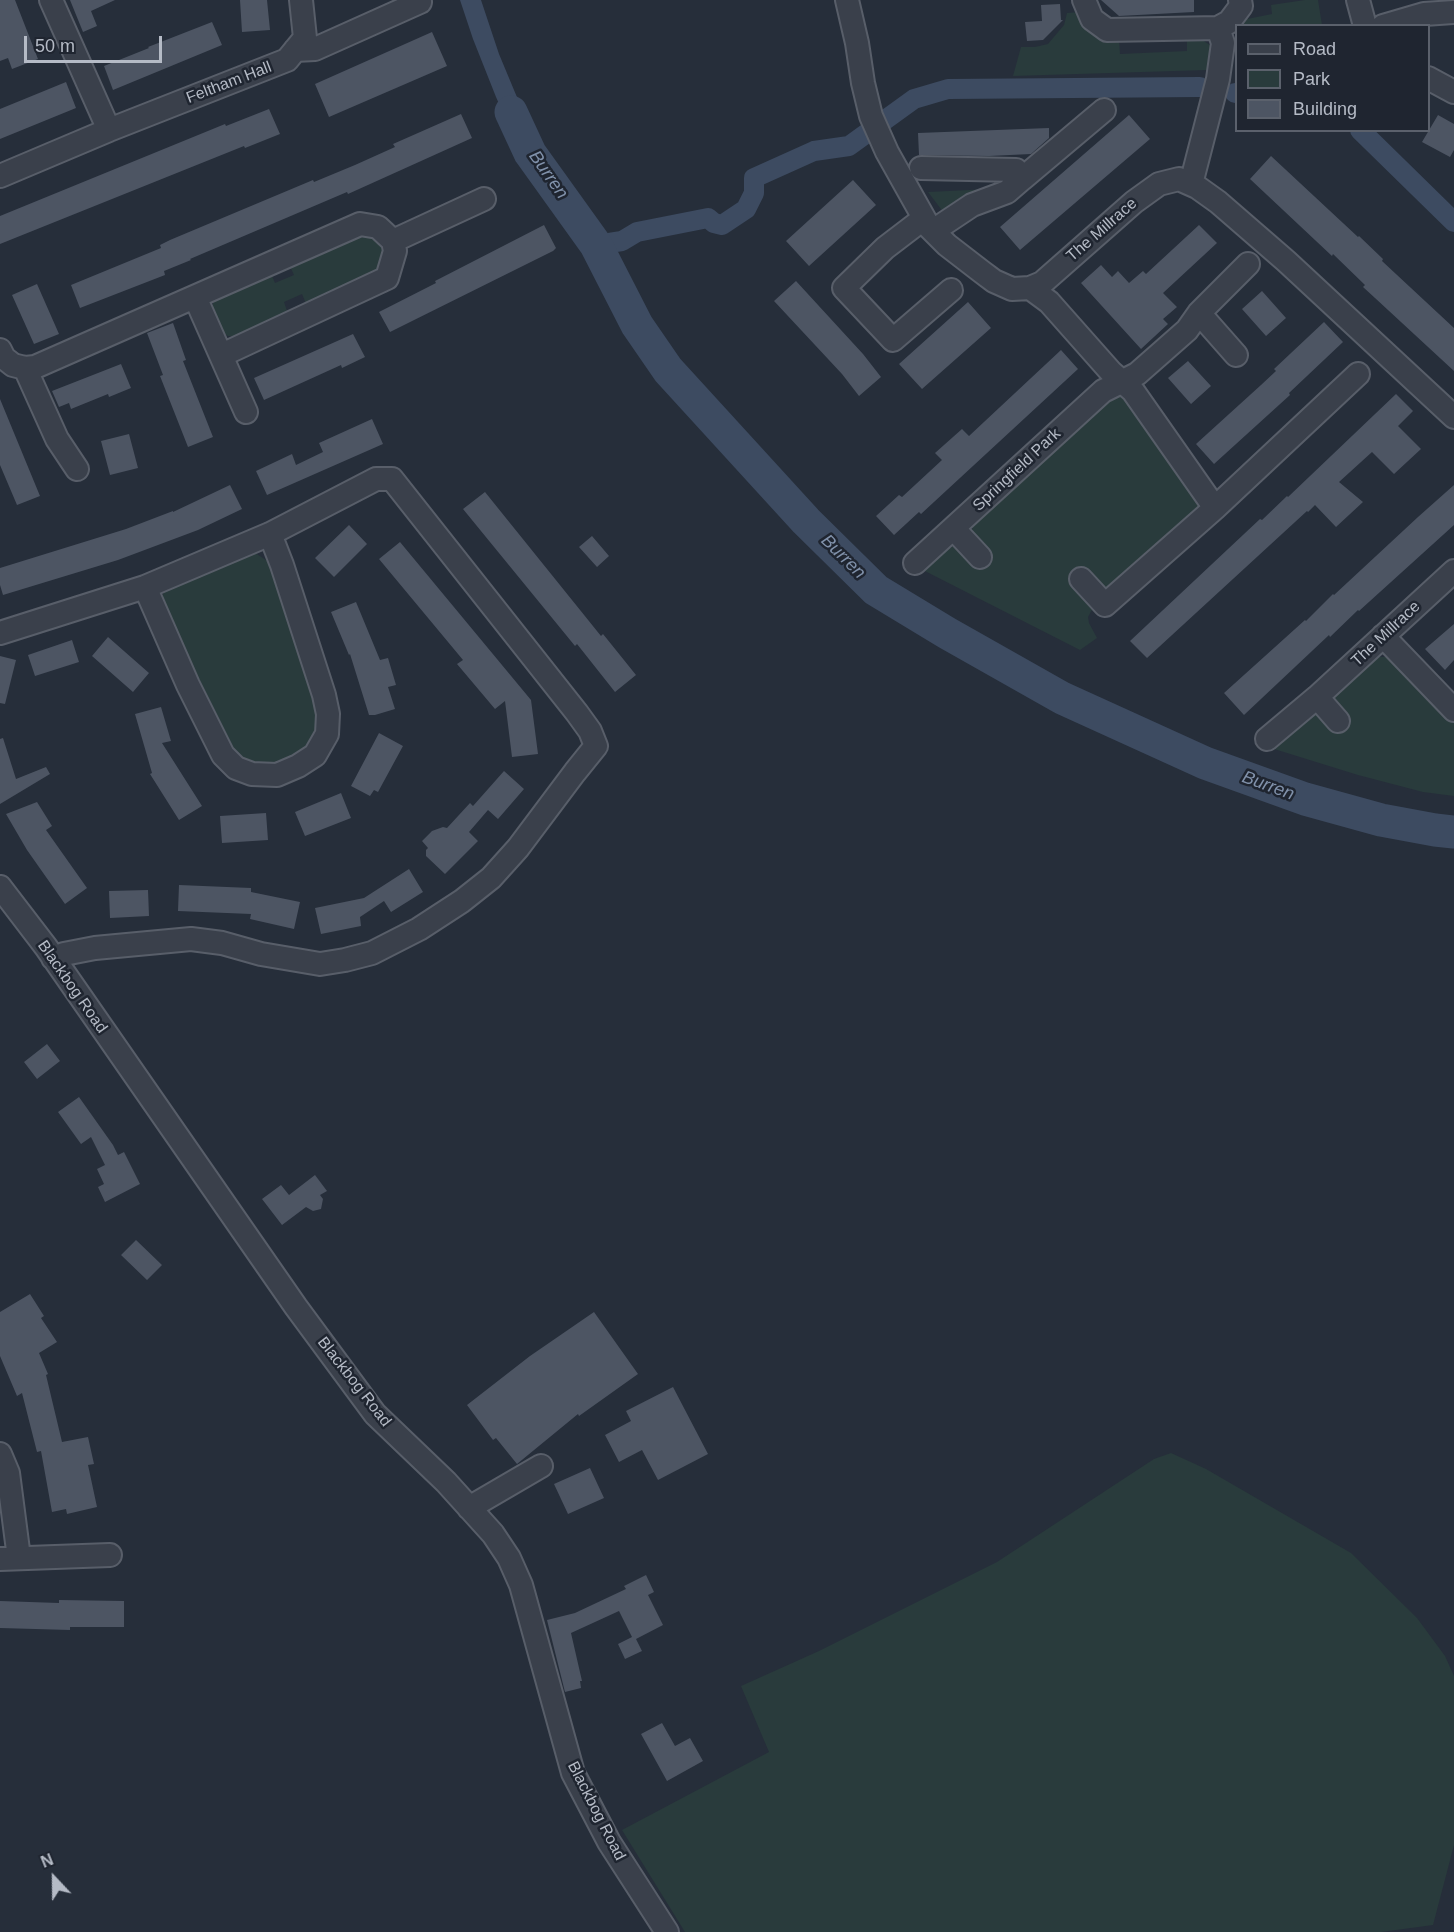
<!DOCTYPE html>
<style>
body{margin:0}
#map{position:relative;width:1454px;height:1932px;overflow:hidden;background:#262e3a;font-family:Arial,sans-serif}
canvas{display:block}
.legend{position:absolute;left:1235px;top:24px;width:195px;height:108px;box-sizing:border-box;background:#1f2530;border:2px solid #5b616c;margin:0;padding:8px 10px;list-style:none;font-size:18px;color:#b5bbc6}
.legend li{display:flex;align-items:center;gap:12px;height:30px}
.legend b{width:30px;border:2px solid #5b616c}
.north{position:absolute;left:24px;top:1848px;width:60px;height:60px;-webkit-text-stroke:4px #1f2530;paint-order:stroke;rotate:338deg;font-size:16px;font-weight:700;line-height:24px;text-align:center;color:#b5bbc6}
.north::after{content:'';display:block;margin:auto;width:21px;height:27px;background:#b5bbc6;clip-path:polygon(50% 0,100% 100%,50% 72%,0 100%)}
.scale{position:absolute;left:24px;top:36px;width:138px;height:27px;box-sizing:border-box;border:3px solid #b5bbc6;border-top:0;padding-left:8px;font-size:18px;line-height:21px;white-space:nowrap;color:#b5bbc6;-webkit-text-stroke:4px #1f2530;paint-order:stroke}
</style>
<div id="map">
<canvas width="1454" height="1932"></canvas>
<ul class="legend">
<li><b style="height:8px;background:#3a404b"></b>Road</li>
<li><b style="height:16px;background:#293b3c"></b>Park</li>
<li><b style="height:16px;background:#4d5563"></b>Building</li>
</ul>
<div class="north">N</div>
<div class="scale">50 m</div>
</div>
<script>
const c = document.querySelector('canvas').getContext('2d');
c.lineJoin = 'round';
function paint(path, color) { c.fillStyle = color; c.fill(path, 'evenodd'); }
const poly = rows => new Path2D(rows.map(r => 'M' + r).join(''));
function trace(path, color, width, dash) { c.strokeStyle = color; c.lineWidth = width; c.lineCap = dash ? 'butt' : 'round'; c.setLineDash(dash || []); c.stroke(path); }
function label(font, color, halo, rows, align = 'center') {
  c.font = font + ' Arial,sans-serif'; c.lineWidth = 5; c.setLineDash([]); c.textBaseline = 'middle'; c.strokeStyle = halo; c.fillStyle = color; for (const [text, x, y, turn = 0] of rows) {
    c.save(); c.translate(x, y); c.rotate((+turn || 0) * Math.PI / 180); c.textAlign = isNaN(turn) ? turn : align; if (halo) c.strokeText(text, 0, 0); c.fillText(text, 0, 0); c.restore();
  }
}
const green = poly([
 [1305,0,1318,0,1322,25,1243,25,1247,19,1272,14,1271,5],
 [1080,12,1119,39,1120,54,1187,51,1187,36,1195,37,1196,41,1204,41,1211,46,1213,52,1207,70,1013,76,1021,47,1035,47,1048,44,1064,25,1067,13],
 [990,189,944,213,928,192],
 [355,234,371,236,381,247,384,255,380,271,307,306,302,294,284,302,288,314,237,336,228,336,223,333,213,311,213,300,270,271,275,283,294,275,288,262],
 [1121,395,1130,403,1199,501,1198,511,1109,588,1100,585,1094,606,1088,617,1089,623,1097,638,1080,650,921,569,946,549,975,539,972,531,973,523,1110,397],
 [249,549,272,564,321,711,317,735,310,746,280,763,255,765,232,754,161,600,164,592,170,584],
 [1374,657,1388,657,1454,721,1454,796,1423,792,1358,775,1271,748],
 [1171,1453,1206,1469,1351,1553,1417,1618,1445,1656,1454,1676,1454,1845,1433,1925,1381,1932,685,1932,622,1830,769,1752,741,1686,819,1651,997,1562,1154,1459]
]);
const water = poly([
 [460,0,481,0,499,54,529,126,541,148,523,158,496,97,473,39]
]);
const canal = poly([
 [1235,93,1236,93],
 [1360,130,1454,222],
 [596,245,622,241,637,232,708,218,714,223,722,225,746,209,754,193,754,178,814,151,849,146,914,99,948,89,1200,87]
]);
const river = poly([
 [511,112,530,153,596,245,637,325,668,370,806,521,876,590,947,633,1062,698,1205,763,1305,799,1381,820,1435,830,1454,832]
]);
const building = poly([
 [0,0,15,0,38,59,12,69,8,58,0,61],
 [70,0,115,0,91,11,97,26,83,32],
 [240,0,267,0,270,30,242,32],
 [1101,0,1194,0,1194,12,1119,16],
 [1060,4,1061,20,1063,20,1043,40,1027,41,1025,22,1042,21,1041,5],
 [212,22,222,45,113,90,104,66,149,48,148,47],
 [432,32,447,66,329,117,315,84],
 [66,82,76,108,0,139,0,109],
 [269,109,280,134,245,148,244,146,0,244,0,216,225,124,226,126],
 [461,114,472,138,348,194,347,192,190,259,191,260,164,271,165,275,80,308,71,285,161,248,160,245,170,240,313,180,314,182,355,165,395,147,393,144],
 [1129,115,1150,139,1020,250,1000,227],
 [1438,115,1454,124,1454,150,1450,157,1422,142],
 [1049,128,1049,138,1031,154,989,156,919,155,918,133],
 [1271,156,1358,237,1359,236,1383,259,1382,261,1454,328,1454,371,1375,298,1363,287,1365,285,1333,254,1332,256,1250,179],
 [853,180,876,205,809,266,786,241],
 [544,225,556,248,553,251,390,332,379,312,436,283,435,281],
 [1199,225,1217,243,1163,293,1177,307,1163,319,1168,324,1141,349,1081,283,1101,265,1112,277,1118,271,1129,283,1143,271,1146,274],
 [796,281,863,354,881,377,859,396,842,374,774,301],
 [37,284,59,334,34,344,12,295],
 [1262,291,1286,318,1266,336,1242,309],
 [968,302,991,328,922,389,899,364],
 [1324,322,1343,342,1289,393,1290,395,1214,464,1196,444,1261,385,1276,371,1274,369],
 [173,323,186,360,183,361,213,437,188,447,160,376,163,375,147,333],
 [353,334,365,357,342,368,341,365,264,400,254,378],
 [1061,350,1078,369,921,514,919,512,894,535,876,516,899,495,902,497,942,460,935,453,962,429,969,436],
 [1188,361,1211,386,1191,404,1168,378],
 [121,364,131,388,109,397,108,394,71,409,69,403,59,407,52,391],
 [1396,394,1413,411,1398,426,1421,449,1394,474,1372,452,1339,482,1363,502,1336,527,1315,505,1308,512,1307,511,1147,658,1130,641,1260,519,1262,520,1287,496,1288,497],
 [0,399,40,496,17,505,0,465],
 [372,419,383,444,267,495,256,471,292,454,296,465,323,452,319,443],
 [129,434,138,468,110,475,101,441],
 [230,485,242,509,198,530,118,560,3,595,0,585,0,568,126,529,173,511,173,512],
 [1454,485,1454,525,1359,611,1358,610,1330,637,1329,635,1244,715,1224,693,1305,620,1306,621,1333,594,1334,595,1418,517],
 [485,492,601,636,603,634,636,675,615,692,577,644,575,646,463,509],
 [349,525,367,544,334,577,315,558],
 [592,536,609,556,597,567,579,547],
 [400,542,531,700,538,754,512,757,505,701,495,709,457,664,463,660,379,559],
 [356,602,380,660,388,658,396,685,388,687,395,709,375,715,369,715,350,654,349,655,331,612],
 [1454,624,1454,660,1445,670,1425,649],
 [108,637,149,673,133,692,92,656],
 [72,640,79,662,35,676,28,655],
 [0,656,16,660,5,704,0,703],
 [161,707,171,741,162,743,202,806,179,820,150,774,152,773,135,714],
 [379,733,403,746,378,792,374,790,370,796,351,786],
 [3,738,16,779,46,767,50,774,0,804,0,739],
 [504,771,524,789,498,819,488,810,469,832,478,841,445,874,426,856,426,850,428,848,422,841,432,831,443,827,447,828,470,803,473,806],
 [341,793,351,818,305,836,295,812],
 [37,802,52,826,46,830,87,888,65,904,27,850,6,814],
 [266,813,268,840,222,843,220,816],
 [409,869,423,892,391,912,384,901,360,917,361,926,321,934,315,908,364,898],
 [179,885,251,888,251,892,300,902,294,929,250,919,251,914,178,911],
 [148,890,149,916,110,918,109,891],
 [47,1044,60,1061,37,1079,24,1062],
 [79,1097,113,1145,118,1155,124,1152,140,1184,105,1202,98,1187,104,1184,97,1169,105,1165,91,1137,81,1144,58,1112],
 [315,1175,327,1191,320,1195,323,1199,321,1209,313,1211,306,1207,282,1225,262,1199,281,1185,289,1195],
 [136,1240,162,1265,147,1280,121,1255],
 [30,1294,44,1316,41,1318,57,1342,39,1353,48,1374,46,1375,62,1442,88,1437,94,1464,88,1465,97,1507,67,1514,66,1509,52,1512,41,1451,37,1452,22,1393,17,1396,0,1356,0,1312],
 [594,1312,638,1374,579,1416,578,1414,517,1464,496,1438,493,1440,467,1405,530,1356],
 [673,1387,708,1454,658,1480,642,1450,619,1462,605,1435,631,1421,626,1411],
 [590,1468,604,1498,568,1514,554,1484],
 [646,1575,654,1592,648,1595,663,1625,636,1639,642,1651,625,1659,618,1644,632,1637,619,1611,571,1633,582,1681,580,1681,581,1688,565,1692,547,1620,575,1613,626,1589,624,1586],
 [59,1600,124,1601,124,1627,70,1627,70,1630,0,1628,0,1601,59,1603],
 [662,1723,675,1746,690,1738,703,1761,667,1781,641,1734]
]);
const minor = poly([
 [51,0,109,130],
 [847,0,857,43,863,83,871,116,887,152,929,227,947,245,982,272,994,281,1012,289,1030,288,1042,283,1134,202,1159,184,1179,179,1197,187,1218,202,1286,261,1454,417],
 [1084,0,1092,19,1107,30,1218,28,1229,22,1241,6,1240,0],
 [1358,0,1365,26],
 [1383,26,1424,14,1454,12],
 [295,50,315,49,420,2],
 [1428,78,1454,92],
 [921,168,1016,170,1022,179,1007,192,972,205,933,231],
 [0,176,109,130,287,60,305,38,301,0],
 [1022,179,1104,110],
 [1191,184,1218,79,1223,43,1218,28],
 [923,219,885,248,844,288,893,340,951,290],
 [1030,288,1049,302,1111,372,1133,391,1215,508],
 [195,297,246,412],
 [1199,313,1236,355],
 [0,350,4,358,13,365,25,368,35,367,360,224,378,227,393,241,484,199],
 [222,355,387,278,395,251,393,241],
 [25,368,57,439,77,469],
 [954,529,980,557],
 [915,563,1103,391,1137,374,1187,330,1199,313,1248,264],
 [1081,579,1105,605,1215,508,1358,374],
 [145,587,188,685,223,755,236,768,252,774,277,775,298,766,315,755,327,734,328,714,324,695,282,565,270,534],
 [0,633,145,587,270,534,376,479,392,479,577,713,590,731,596,746,575,772,518,848,491,878,462,901,419,929,372,953,345,960,320,964,261,954,222,943,191,939,95,948,64,954,53,958],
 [1383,636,1454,710],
 [1317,697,1338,721],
 [1267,739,1317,697,1454,571],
 [0,887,46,947,296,1307,375,1414,446,1482,493,1534,509,1558,521,1585,573,1773,609,1842,667,1932],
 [0,1454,8,1473,19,1558],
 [469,1508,541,1466],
 [0,1559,110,1555]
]);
const streetNames = [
 ["Feltham Hall",229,83,-21],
 ["The Millrace",1102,230,-41],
 ["Springfield Park",1017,470,-43],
 ["The Millrace",1386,634,-43],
 ["Blackbog Road",72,987,55],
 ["Blackbog Road",354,1382,52],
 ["Blackbog Road",596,1811,63]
];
const waterNames = [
 ["Burren",548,175,55],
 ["Burren",843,557,45],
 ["Burren",1268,786,20]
];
paint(green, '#293b3c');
paint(water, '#3d4b61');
trace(canal, '#3d4b61', 20);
trace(river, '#3d4b61', 33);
paint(building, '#4d5563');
trace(minor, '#585e69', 26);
trace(minor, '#3a404b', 22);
label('16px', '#b5bbc6', '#1f2530', streetNames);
label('italic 18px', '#8091aa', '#1f2530', waterNames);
</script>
